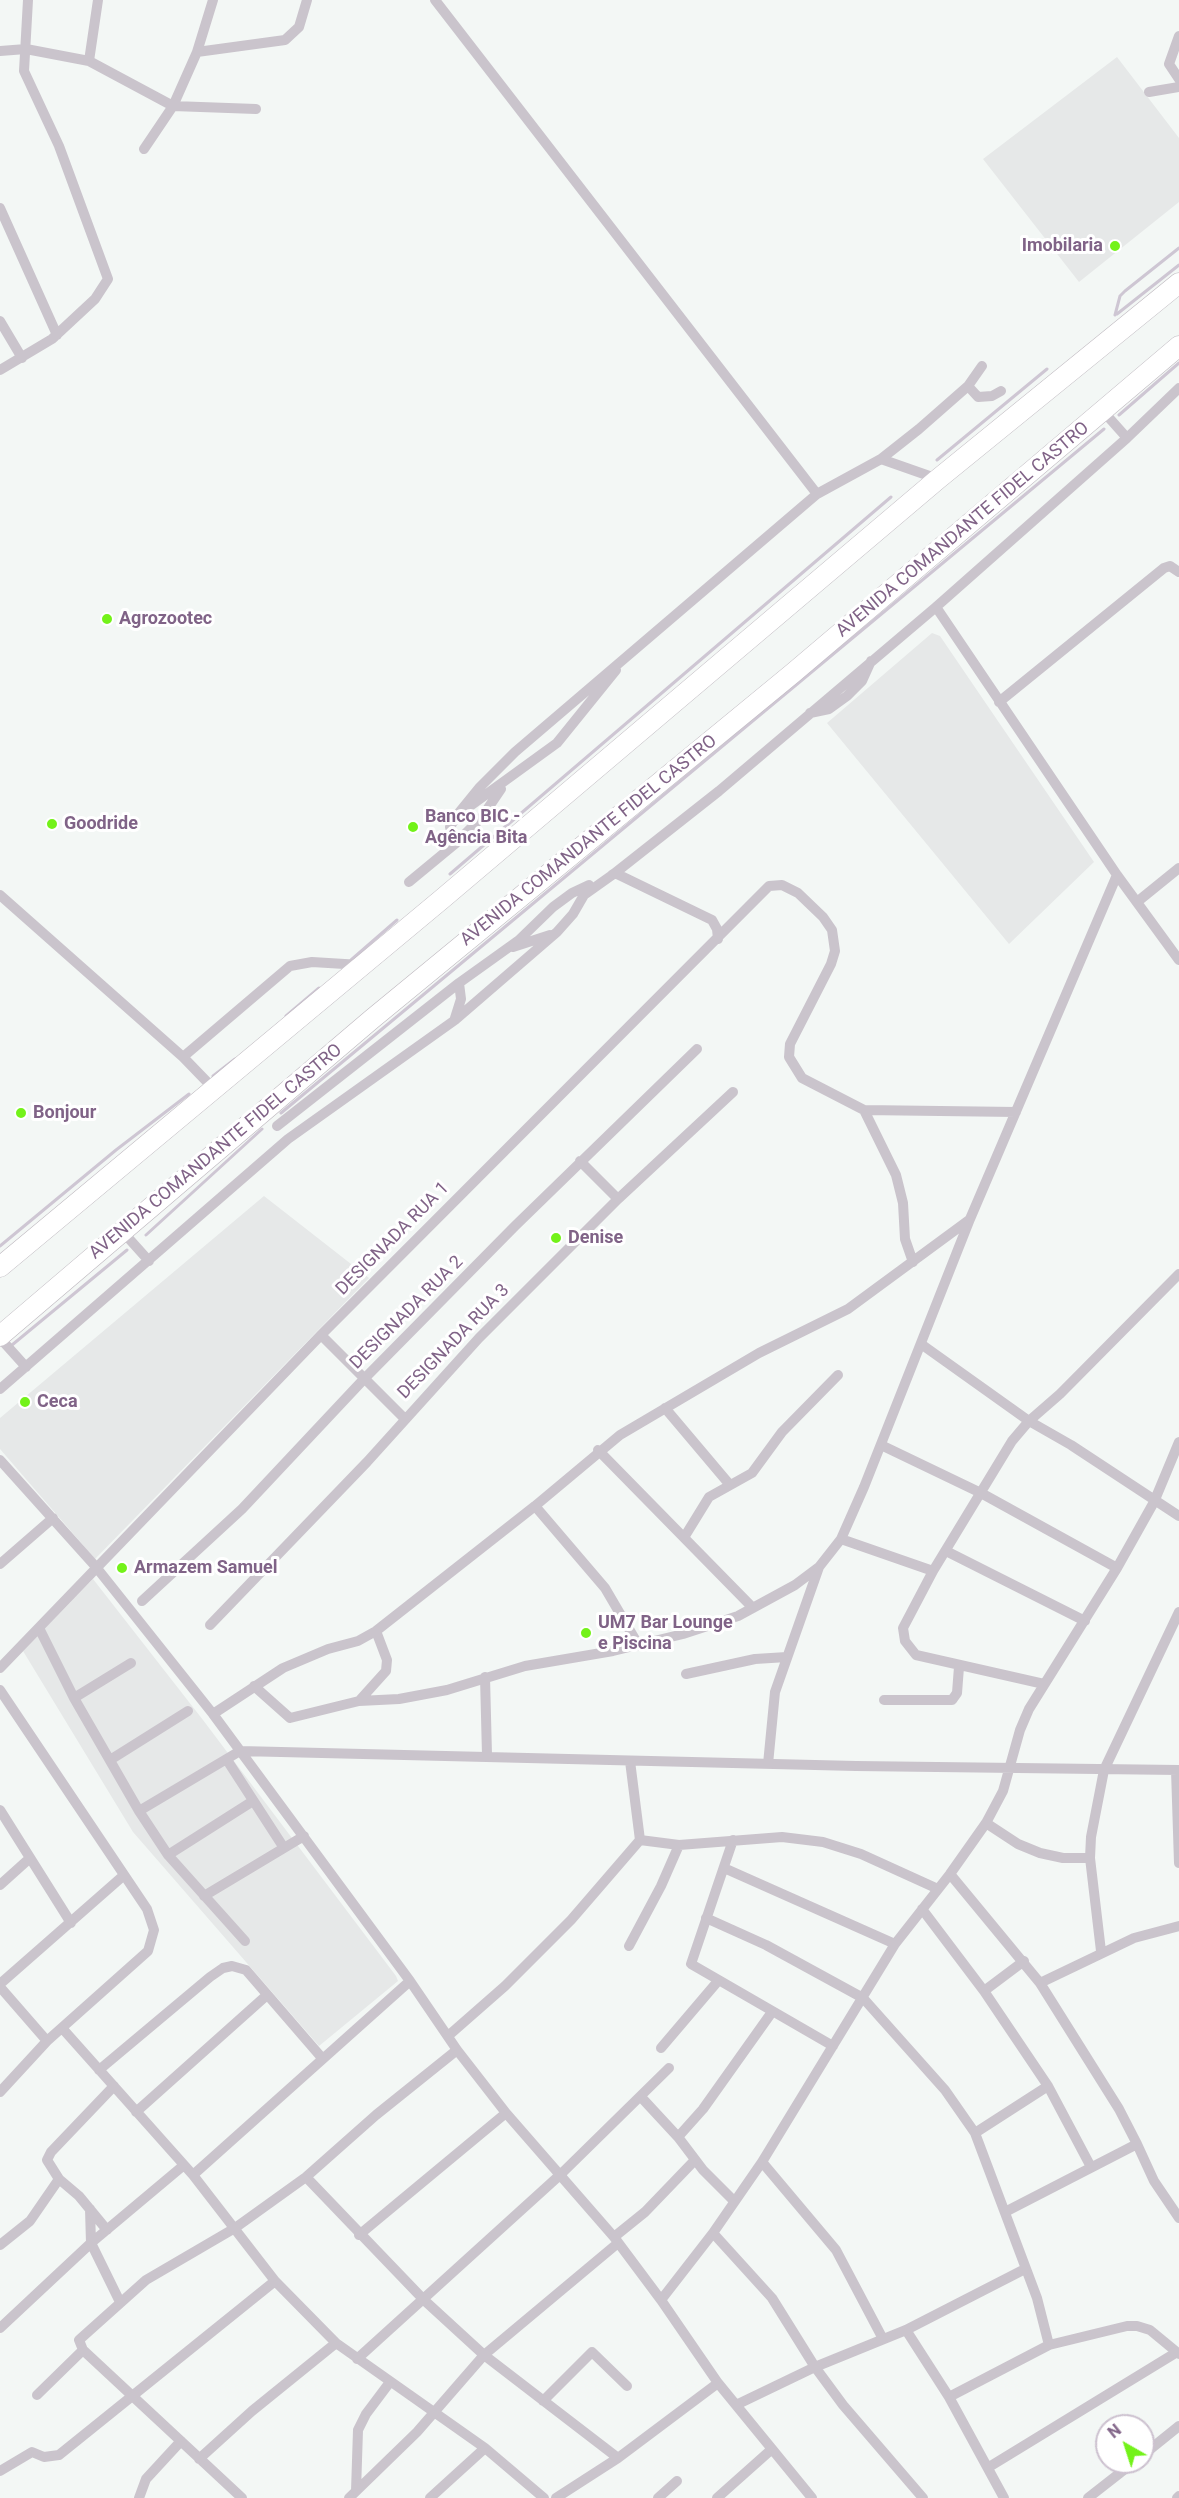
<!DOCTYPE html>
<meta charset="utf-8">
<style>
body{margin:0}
#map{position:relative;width:1179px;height:2498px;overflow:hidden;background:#f3f7f5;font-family:Roboto,sans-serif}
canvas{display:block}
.north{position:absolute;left:1095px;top:2414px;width:60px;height:60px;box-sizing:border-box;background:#fff;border:2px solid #ccc1cf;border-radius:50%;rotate:321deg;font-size:16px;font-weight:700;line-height:24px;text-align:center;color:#806387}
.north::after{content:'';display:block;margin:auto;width:21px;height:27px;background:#73f219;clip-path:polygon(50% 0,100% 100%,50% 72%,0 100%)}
</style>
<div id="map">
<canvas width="1179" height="2498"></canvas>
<div class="north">N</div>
</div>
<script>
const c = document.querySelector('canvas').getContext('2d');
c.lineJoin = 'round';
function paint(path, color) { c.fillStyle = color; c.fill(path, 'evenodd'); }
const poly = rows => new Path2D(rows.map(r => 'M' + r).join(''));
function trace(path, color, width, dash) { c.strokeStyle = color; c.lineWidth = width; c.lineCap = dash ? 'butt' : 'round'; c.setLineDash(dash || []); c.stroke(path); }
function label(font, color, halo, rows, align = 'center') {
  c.font = font + ' Roboto,sans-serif'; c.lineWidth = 6; c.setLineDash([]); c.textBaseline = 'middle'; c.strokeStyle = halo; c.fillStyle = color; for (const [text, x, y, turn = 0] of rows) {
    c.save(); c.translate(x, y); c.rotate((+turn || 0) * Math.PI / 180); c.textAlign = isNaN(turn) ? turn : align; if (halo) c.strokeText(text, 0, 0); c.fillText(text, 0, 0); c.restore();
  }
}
const built = poly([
 [1117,57,1179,138,1179,202,1079,282,983,159],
 [932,633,940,636,1094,862,1009,944,827,723],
 [264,1196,369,1278,95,1559,0,1449,0,1418],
 [93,1579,203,1720,396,1976,398,1981,319,2046,133,1832,23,1651]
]);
const stream = poly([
 [1117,314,1179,265],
 [1115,315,1120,296,1125,291,1179,248],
 [1119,415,1179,363],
 [937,460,1047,369],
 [450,874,891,497],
 [351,960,397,920],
 [286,1016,319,988],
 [213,1076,235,1059],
 [281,1113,1104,429],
 [146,1235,262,1129],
 [0,1246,116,1150,189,1094],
 [12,1345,127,1250]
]);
const street = poly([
 [435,0,817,494],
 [1179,36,1169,64,1179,79],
 [0,51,26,49,89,61,173,106,256,109],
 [197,52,285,40,299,27,307,0],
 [89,61,98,0],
 [1149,92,1179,87],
 [144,149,173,106,197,52,213,0],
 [0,208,57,335],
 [0,321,22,358],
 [0,370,52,339,95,299,108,279,59,146,24,71,28,0],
 [968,386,978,397,992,396,1001,391],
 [1103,411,1127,438],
 [881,459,938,479],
 [936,607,1117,875,1179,960],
 [999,702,1164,568,1170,566,1179,572],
 [810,713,829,709,847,696,862,681,871,661],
 [466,809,557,743,616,670],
 [455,844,450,827,458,814,480,787,515,752,817,494,881,459,919,429,968,386,982,366],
 [612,875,615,873,712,920,717,929,718,939],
 [409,882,455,844,482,817,501,789],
 [0,895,183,1057,213,1088],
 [1137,902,1179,868],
 [513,947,550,935],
 [455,1018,461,999,459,983,519,940,553,907,572,893,589,885],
 [183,1057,290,966,312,962,361,965],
 [864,1110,1016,1112],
 [277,1126,459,983],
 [580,1161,618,1199],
 [123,1232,149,1261],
 [321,1335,404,1418],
 [0,1338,26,1367],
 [921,1344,1029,1421,1071,1445,1179,1516],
 [0,1389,288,1139,455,1020,557,932,573,914,584,895,615,873,719,791,936,607,1127,438,1179,388],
 [665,1408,730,1485],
 [881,1445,981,1493,1117,1568],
 [598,1450,753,1608],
 [0,1460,96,1567,213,1714,410,1981,457,2050,506,2113,614,2237,661,2300,718,2383,812,2498],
 [535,1506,605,1588,639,1646],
 [685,1536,709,1497,752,1473,782,1432,838,1375],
 [841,1539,933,1571],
 [946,1551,1085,1621],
 [0,1564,53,1518],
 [142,1601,242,1509,364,1379,515,1226,697,1049],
 [210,1625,367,1462,479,1338,618,1199,733,1092],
 [40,1630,74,1698,139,1811,168,1855,245,1941],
 [0,1668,321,1335,769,886,782,885,798,893,823,917,832,930,835,951,831,964,790,1044,789,1057,802,1078,864,1110,896,1175,903,1203,905,1239,913,1262],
 [686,1674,755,1659,787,1657],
 [485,1677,487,1755],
 [1044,1684,916,1655,905,1641,903,1628,933,1571,1012,1441,1029,1421,1060,1394,1179,1274],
 [254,1686,290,1718,359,1701,399,1699,447,1690,525,1666,613,1651,683,1634,738,1616,795,1585,819,1567,841,1539,864,1487,970,1219,1117,875],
 [0,1690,147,1909,154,1930,148,1951,47,2041,0,2092],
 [74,1698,131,1663],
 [884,1700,952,1700,957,1693,959,1667],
 [359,1701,386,1671,387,1660,376,1631],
 [213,1714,283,1668,328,1649,358,1641,376,1631,535,1506,620,1435,759,1353,848,1309,969,1220],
 [110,1760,188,1711],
 [227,1760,284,1848],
 [630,1761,640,1840],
 [768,1764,775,1692,819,1567],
 [1176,1770,1179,1863],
 [0,1810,71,1923],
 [139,1811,240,1751,856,1766,1179,1770],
 [986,1823,1018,1844,1040,1853,1063,1858,1090,1858],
 [733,1840,691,1964,833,2046],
 [168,1855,253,1801],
 [724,1868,895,1944],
 [950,1874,1040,1983,1119,2109,1137,2144,1005,2212],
 [0,1885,30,1858],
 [204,1896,304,1836],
 [922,1909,984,1991,1048,2086,1091,2167],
 [706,1918,766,1945,863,1998,945,2090,975,2133,1037,2298,1049,2345],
 [629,1946,661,1886,679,1845],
 [1101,1951,1090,1858,1091,1837,1104,1770,1179,1612],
 [1040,1983,1134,1938,1179,1926],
 [0,1984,123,1876],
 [0,1987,47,2041],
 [984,1991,1024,1961],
 [62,2028,193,2175,275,2281,336,2343,485,2448,544,2498],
 [448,2036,505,1986,571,1920,640,1840,679,1845,782,1837,823,1842,861,1854,938,1889],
 [661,2048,718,1981],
 [99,2070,210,1977,223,1968,232,1966,246,1970,322,2058],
 [641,2097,678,2137],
 [136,2112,267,1995],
 [975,2133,1048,2086],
 [1137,2144,1154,2181,1179,2218],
 [762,2162,836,2250,883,2339],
 [193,2175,410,1981],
 [306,2177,424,2300,484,2355,618,2458],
 [59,2179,79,2196,107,2230],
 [734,2201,703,2170,678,2137,703,2109,772,2012],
 [90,2209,91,2243,120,2302],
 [713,2233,772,2298,815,2367,843,2405,923,2498],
 [359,2235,506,2113],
 [614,2237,645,2212,695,2160],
 [0,2245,30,2221,59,2179,47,2160,51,2152,114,2086],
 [661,2300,713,2233,762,2162,895,1944,950,1874,986,1823,1003,1791,1020,1730,1029,1709,1117,1568,1154,1502,1179,1442],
 [0,2328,91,2243,184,2165],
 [906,2330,949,2397,1004,2498],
 [83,2350,79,2340,146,2280,235,2228,306,2177,376,2115,457,2050],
 [357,2359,561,2174,669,2068],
 [37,2395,83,2350,242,2498],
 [949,2397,1049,2345,1127,2326,1137,2326,1150,2330,1179,2354],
 [543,2401,592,2352,627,2386],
 [736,2405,815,2367,906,2330,1025,2269],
 [1143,2455,1179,2426],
 [199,2459,252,2411,336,2343],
 [989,2467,1177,2352],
 [0,2471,32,2452,44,2457,59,2455,275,2281],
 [356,2491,358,2430,366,2414,390,2382],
 [139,2498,146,2479,181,2441],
 [349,2498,417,2432,484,2355,618,2243],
 [430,2498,485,2448],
 [556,2498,618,2458,718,2383],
 [658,2498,677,2481],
 [717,2498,772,2449],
 [1088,2498,1134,2462],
 [1177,2498,1179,2496]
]);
const highway = poly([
 [0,1267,442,899,938,479,1179,283],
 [0,1336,372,1019,793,673,1179,346]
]);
const markers = [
 [1115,246,6,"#73f219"],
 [107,619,6,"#73f219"],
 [52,824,6,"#73f219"],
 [413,827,6,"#73f219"],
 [21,1113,6,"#73f219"],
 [556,1238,6,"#73f219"],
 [25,1402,6,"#73f219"],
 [122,1568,6,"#73f219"],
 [586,1633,6,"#73f219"]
];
const poiNames = [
 ["Imobilaria",1103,246,"right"],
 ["Agrozootec",119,619],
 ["Banco BIC -",425,817],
 ["Agência Bita",425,838],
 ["Goodride",64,824],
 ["Bonjour",33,1113],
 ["Denise",568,1238],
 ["Ceca",37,1402],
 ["Armazem Samuel",134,1568],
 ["UM7 Bar Lounge",598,1623],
 ["e Piscina",598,1644]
];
const streetNames = [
 ["AVENIDA COMANDANTE FIDEL CASTRO",963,530,-40],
 ["AVENIDA COMANDANTE FIDEL CASTRO",589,841,-39],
 ["AVENIDA COMANDANTE FIDEL CASTRO",216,1152,-40],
 ["DESIGNADA RUA 1",393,1239,-45],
 ["DESIGNADA RUA 2",407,1313,-45],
 ["DESIGNADA RUA 3",454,1342,-46]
];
paint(built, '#e6e8e8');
trace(stream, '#cec6d3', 3);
trace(highway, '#bcb6bd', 21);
trace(street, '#cac4cc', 10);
trace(highway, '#fff', 20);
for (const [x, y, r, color] of markers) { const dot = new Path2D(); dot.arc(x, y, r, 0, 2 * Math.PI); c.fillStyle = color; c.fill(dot); trace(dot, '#fff', 2); }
label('bold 18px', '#806387', '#fff', poiNames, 'left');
label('18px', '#806387', '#fff', streetNames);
</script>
